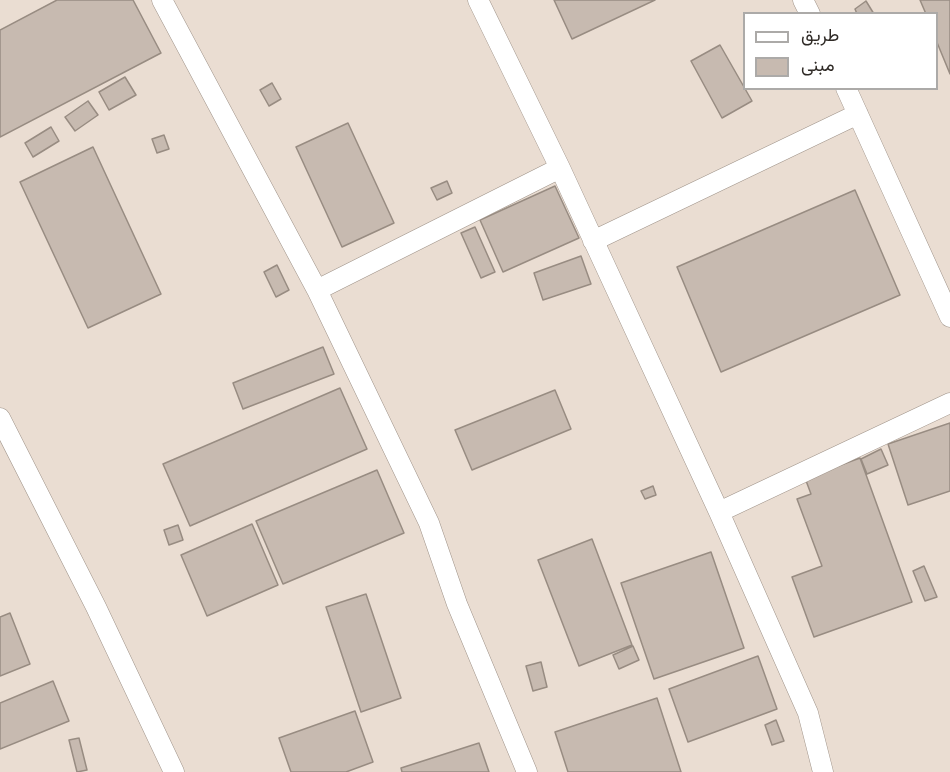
<!DOCTYPE html>
<meta charset="utf-8">
<style>
body{margin:0}
#map{position:relative;width:950px;height:772px;overflow:hidden;background:#eaddd2;font-family:Barlow,Vazirmatn,sans-serif}
canvas{display:block}
.legend{position:absolute;left:743px;top:12px;width:195px;height:78px;box-sizing:border-box;background:#fff;border:2px solid #acaaa8;margin:0;padding:8px 10px;list-style:none;font-size:18px;color:#2f2a26}
.legend li{display:flex;align-items:center;gap:12px;height:30px}
.legend b{width:30px;border:2px solid #acaaa8}
</style>
<div id="map">
<canvas width="950" height="772"></canvas>
<ul class="legend">
<li><b style="height:8px;background:#fff"></b>طريق</li>
<li><b style="height:16px;background:#c7bab0"></b>مبنى</li>
</ul>
</div>
<script>
const c = document.querySelector('canvas').getContext('2d');
c.lineJoin = 'round';
function paint(path, color) { c.fillStyle = color; c.fill(path, 'evenodd'); }
const poly = rows => new Path2D(rows.map(r => 'M' + r).join(''));
function trace(path, color, width, dash) { c.strokeStyle = color; c.lineWidth = width; c.lineCap = dash ? 'butt' : 'round'; c.setLineDash(dash || []); c.stroke(path); }
const building = poly([
 [57,0,133,0,161,53,0,137,0,30,57,0],
 [554,0,655,0,572,39,554,0],
 [920,0,950,0,950,74,936,40,936,14,926,14,920,0],
 [866,1,874,14,857,14,855,9,866,1],
 [720,45,752,101,722,118,691,61,720,45],
 [125,77,136,95,109,110,99,92,125,77],
 [272,83,281,99,269,106,260,90,272,83],
 [88,101,98,115,75,131,65,117,88,101],
 [348,123,394,223,342,247,296,147,348,123],
 [51,127,59,141,33,157,25,143,51,127],
 [164,135,169,149,157,153,152,139,164,135],
 [93,147,161,294,88,328,20,182,93,147],
 [447,181,452,193,437,200,431,188,447,181],
 [555,186,579,238,503,272,480,220,555,186],
 [855,190,900,295,721,372,677,267,855,190],
 [475,227,495,272,481,278,461,233,475,227],
 [581,256,591,284,543,300,534,273,581,256],
 [277,265,289,290,276,297,264,272,277,265],
 [323,347,334,374,243,409,233,383,323,347],
 [340,388,367,449,190,526,163,464,340,388],
 [555,390,571,429,472,470,455,430,555,390],
 [950,423,950,491,908,505,888,444,950,423],
 [881,449,888,465,867,474,861,459,881,449],
 [860,458,912,602,814,637,792,577,822,566,797,499,811,494,805,478,860,458],
 [377,470,404,533,283,584,256,521,377,470],
 [653,486,656,495,645,499,641,491,653,486],
 [252,524,278,585,207,616,181,555,252,524],
 [178,525,183,540,169,545,164,530,178,525],
 [592,539,632,645,579,666,538,560,592,539],
 [711,552,744,648,654,679,621,583,711,552],
 [924,566,937,597,925,601,913,571,924,566],
 [366,594,401,698,361,712,326,607,366,594],
 [10,613,30,664,0,676,0,617,10,613],
 [633,646,639,660,619,669,613,655,633,646],
 [758,656,777,709,688,742,669,689,758,656],
 [541,662,547,687,533,691,526,666,541,662],
 [53,681,69,721,0,749,0,703,53,681],
 [657,698,681,772,568,772,555,732,657,698],
 [355,711,373,762,346,772,291,772,279,738,355,711],
 [776,720,784,741,772,745,765,725,776,720],
 [79,738,87,770,77,772,69,740,79,738],
 [479,743,489,772,402,772,401,768,479,743]
]);
const minor = poly([
 [162,0,317,290,429,523,457,604,527,772],
 [478,0,560,168,719,512,808,713,823,772],
 [803,0,810,14],
 [846,88,950,317],
 [593,241,858,114],
 [317,290,560,168],
 [0,418,96,607,174,772],
 [719,512,950,403]
]);
paint(building, '#c7bab0');
trace(building, '#988c82', 1.5);
trace(minor, '#9f9389', 21);
trace(minor, '#fff', 20);
</script>
